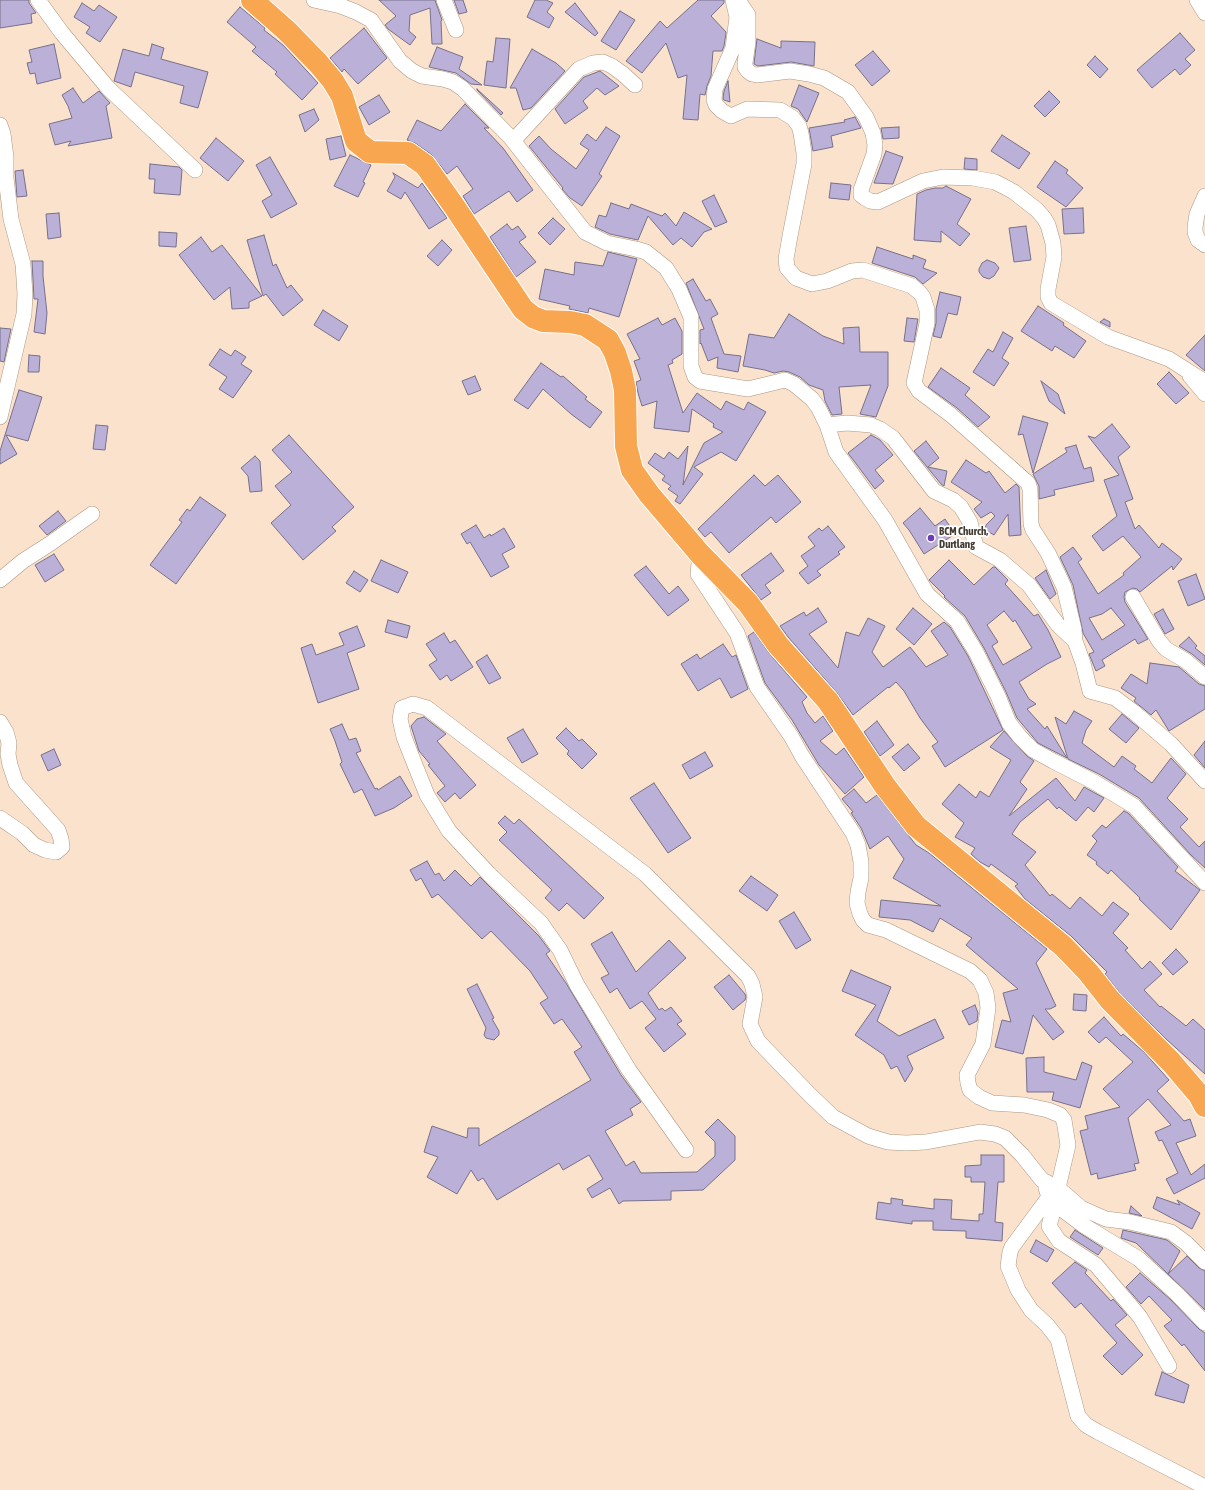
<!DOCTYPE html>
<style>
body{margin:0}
canvas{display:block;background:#fae2cc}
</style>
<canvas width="1205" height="1490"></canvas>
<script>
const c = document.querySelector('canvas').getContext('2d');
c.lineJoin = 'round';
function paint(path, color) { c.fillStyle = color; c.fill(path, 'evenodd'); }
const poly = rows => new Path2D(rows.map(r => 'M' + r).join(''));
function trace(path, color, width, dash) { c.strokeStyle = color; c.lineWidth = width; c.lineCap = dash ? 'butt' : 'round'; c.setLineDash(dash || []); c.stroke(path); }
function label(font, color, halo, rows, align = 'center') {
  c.font = font + ' "Asap Condensed",sans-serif'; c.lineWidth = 3.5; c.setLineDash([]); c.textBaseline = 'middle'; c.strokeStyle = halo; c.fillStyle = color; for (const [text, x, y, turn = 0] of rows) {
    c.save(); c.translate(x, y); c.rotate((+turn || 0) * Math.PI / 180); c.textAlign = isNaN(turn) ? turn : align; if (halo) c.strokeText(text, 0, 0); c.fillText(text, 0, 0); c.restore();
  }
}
const building = poly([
 [0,0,29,0,29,3,36,13,31,14,32,23,0,28,0,0],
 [379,0,435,0,442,20,441,21,442,44,432,44,430,8,410,15,409,31,416,37,410,45,388,29,385,25,396,16,379,0],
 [454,0,463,0,467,12,459,14,454,0],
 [535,0,546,0,553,3,547,12,554,18,549,28,527,17,535,0],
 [698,0,724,0,724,3,711,16,726,32,726,33,724,46,722,51,713,51,711,76,707,86,705,95,700,94,698,120,683,119,687,75,678,78,666,43,642,73,626,61,660,21,667,28,698,0],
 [82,3,94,11,99,5,117,17,100,42,86,33,90,27,74,17,82,3],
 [575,3,598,33,595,36,565,12,575,3],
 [240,7,265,28,264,30,283,45,318,83,302,100,275,74,277,72,252,51,256,47,227,22,240,7],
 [620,11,635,20,616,50,601,41,620,11],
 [364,28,387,58,358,84,344,69,342,72,330,58,364,28],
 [1180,33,1195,50,1185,59,1191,65,1180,75,1175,69,1152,88,1137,70,1180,33],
 [496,38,510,39,506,88,484,85,487,61,493,62,496,38],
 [757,39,781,48,781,41,815,42,814,66,791,62,758,66,754,64,757,39],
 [54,44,61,78,37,84,35,73,30,74,27,63,32,62,29,50,54,44],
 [152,44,164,48,161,59,208,72,198,108,180,103,184,86,135,72,131,87,114,81,123,49,149,56,152,44],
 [437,47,463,57,459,69,482,85,471,84,456,73,429,67,437,47],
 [532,49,556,63,565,71,531,108,523,110,516,88,510,88,532,49],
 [873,51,890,71,872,86,855,65,873,51],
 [1095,56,1108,69,1100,78,1087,65,1095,56],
 [600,71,619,86,605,95,597,88,583,101,588,108,565,124,555,109,584,77,600,71],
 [728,81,730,102,724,100,723,99,724,91,728,81],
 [799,85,819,93,807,122,798,109,791,106,799,85],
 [73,88,83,103,99,91,110,103,106,106,112,138,68,146,71,141,55,145,49,124,72,118,68,106,62,95,73,88],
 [477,89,503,113,501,115,477,90,477,89],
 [1049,91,1060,102,1045,117,1034,106,1049,91],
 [379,95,390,112,369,125,359,107,379,95],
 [465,104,489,128,484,128,503,148,533,190,517,202,509,191,474,214,463,196,473,189,457,166,447,174,432,155,415,143,407,140,417,120,441,131,465,104],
 [314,109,319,120,305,132,299,115,314,109],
 [855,117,861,128,831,136,833,147,813,151,809,128,845,122,844,120,855,117],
 [606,127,620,136,599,174,602,176,582,206,570,198,562,189,563,188,529,146,539,136,551,149,576,169,589,150,580,144,587,134,596,141,606,127],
 [899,127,899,138,883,139,881,128,899,127],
 [1002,135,1030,153,1019,169,991,151,1002,135],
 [341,136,346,156,330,160,326,139,341,136],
 [216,138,244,161,228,181,200,158,216,138],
 [886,151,903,157,893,184,874,183,886,151],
 [350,155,371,165,363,182,365,183,358,197,334,186,350,155],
 [270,157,297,204,271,218,262,201,272,195,256,165,270,157],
 [965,158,977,159,977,170,964,169,965,158],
 [1055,161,1068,170,1066,173,1083,188,1066,207,1037,187,1055,161],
 [150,164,179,167,182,170,180,195,154,193,155,179,149,179,150,164],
 [23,170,27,196,17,197,15,171,23,170],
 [393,173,418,188,422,183,447,218,429,229,405,192,401,199,387,191,395,177,393,173],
 [831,183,851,185,849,200,829,198,831,183],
 [946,186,971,199,957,224,970,234,960,246,941,231,941,242,914,240,917,194,926,190,935,188,943,188,946,186],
 [714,195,727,222,715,227,702,201,714,195],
 [611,203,629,209,631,204,662,216,665,213,676,226,684,212,712,229,704,232,692,247,681,238,673,245,648,216,638,240,610,234,595,227,599,215,606,217,611,203],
 [1083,208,1084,233,1064,234,1062,209,1083,208],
 [59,213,61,237,48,239,46,214,59,213],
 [553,218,565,229,550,245,538,233,553,218],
 [507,224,512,230,518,226,526,237,519,242,536,262,516,277,490,237,507,224],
 [1026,226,1031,260,1014,262,1009,228,1026,226],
 [159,232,177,233,176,247,159,246,159,232],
 [264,235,273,266,276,264,287,288,291,285,303,300,283,316,266,294,263,296,247,240,264,235],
 [201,237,212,252,222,245,262,296,249,302,249,308,232,309,230,287,214,300,179,255,201,237],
 [442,240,452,250,438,266,427,256,442,240],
 [877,247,913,259,913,255,926,260,923,268,937,273,923,284,915,277,872,263,877,247],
 [608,252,637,259,619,317,589,308,588,313,569,309,570,306,539,299,545,269,574,275,575,262,603,266,608,252],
 [987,260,995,263,999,268,994,276,989,279,983,277,979,272,979,269,982,263,987,260],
 [32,261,43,261,43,276,47,313,45,334,34,332,38,299,34,299,32,261],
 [693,279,706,301,710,299,718,314,711,318,724,354,741,356,738,372,717,368,718,357,708,361,701,343,700,344,700,330,704,329,686,283,693,279],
 [940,292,961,297,957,315,948,313,941,338,933,336,936,323,936,309,940,292],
 [1038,306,1064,323,1063,325,1086,341,1074,358,1055,346,1052,351,1021,331,1038,306],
 [323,310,348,326,339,341,314,325,323,310],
 [789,314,823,336,844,344,843,328,859,327,860,352,888,352,888,386,876,417,860,414,871,385,839,387,842,414,832,415,825,401,823,390,809,385,800,377,789,372,783,371,774,373,765,370,743,366,749,334,774,338,789,314],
 [658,318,662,325,675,318,682,331,682,354,672,360,673,363,668,365,683,413,697,393,721,410,726,401,744,410,748,402,766,412,736,461,721,452,694,467,703,474,680,504,675,501,678,496,668,489,671,486,662,480,665,476,648,463,655,453,664,459,669,452,678,459,688,446,683,485,704,443,723,432,713,427,714,424,692,409,689,432,654,428,657,401,642,406,638,393,636,382,641,380,634,361,640,359,627,334,658,318],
 [907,318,918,319,914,342,904,341,907,318],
 [1104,319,1110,322,1110,327,1100,322,1104,319],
 [0,328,11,329,4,362,0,361,0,328],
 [1003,332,1013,338,1002,358,1009,363,994,386,973,372,988,349,993,352,1003,332],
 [1205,335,1205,371,1186,355,1205,335],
 [220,349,231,356,235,350,246,357,241,364,252,371,233,398,219,389,227,377,209,365,220,349],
 [29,355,40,356,39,372,28,372,29,355],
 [541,363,561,377,563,376,587,397,585,399,602,412,590,428,571,414,543,389,528,409,514,400,541,363],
 [941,368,970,388,965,395,990,417,978,427,957,408,928,387,941,368],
 [1169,372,1189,393,1176,404,1157,384,1169,372],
 [475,376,481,390,468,395,462,381,475,376],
 [1041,381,1058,394,1065,414,1049,401,1041,381],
 [19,390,42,397,28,441,6,435,17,454,0,464,0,451,19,390],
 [1023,416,1048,423,1033,473,1023,434,1018,435,1023,416],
 [1112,424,1130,447,1118,457,1133,499,1125,502,1135,529,1139,525,1159,548,1162,543,1182,559,1173,570,1172,566,1140,592,1137,589,1133,588,1125,592,1124,597,1125,602,1148,639,1138,644,1135,639,1102,660,1105,666,1096,671,1089,654,1094,652,1083,633,1073,585,1060,557,1073,547,1082,559,1078,562,1098,594,1124,575,1123,573,1141,557,1123,536,1103,551,1092,536,1117,516,1104,480,1119,475,1088,436,1095,438,1112,424],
 [1111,608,1125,625,1102,640,1089,618,1102,614,1111,608],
 [96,425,108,426,105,450,93,449,96,425],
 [289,435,354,507,332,527,336,531,303,560,271,523,291,505,275,486,292,472,272,450,289,435],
 [871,435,880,440,893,455,875,470,884,481,875,489,848,453,871,435],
 [926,441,939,458,928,467,947,471,944,486,941,484,914,451,926,441],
 [1076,445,1084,469,1091,467,1094,481,1054,490,1055,495,1039,499,1039,486,1033,474,1067,452,1065,448,1076,445],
 [255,456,260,461,262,491,250,492,248,476,241,468,255,456],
 [966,460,986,473,989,471,1005,493,1016,484,1019,487,1021,535,1009,536,1008,514,994,535,984,529,986,526,986,525,995,516,991,512,981,518,974,509,982,502,951,482,966,460],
 [754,475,765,486,778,475,801,502,776,523,771,517,729,553,711,532,705,537,698,529,754,475],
 [200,497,226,515,176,584,150,565,182,522,179,520,187,509,190,511,200,497],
 [920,508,935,526,945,519,955,534,924,554,909,530,903,523,920,508],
 [58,511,66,521,47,535,39,526,58,511],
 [476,525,484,538,490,534,491,536,504,528,515,547,502,554,509,567,491,577,470,542,467,544,461,534,476,525],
 [828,526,845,547,838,552,840,554,817,571,821,575,808,584,799,573,808,566,801,556,815,546,808,537,819,528,822,531,828,526],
 [771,553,784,571,765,585,771,593,761,600,741,575,771,553],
 [54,554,64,570,45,582,35,565,54,554],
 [381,560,408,572,398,593,371,581,381,560],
 [949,560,974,585,993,567,995,567,1008,580,1005,584,1034,616,1038,614,1048,630,1061,657,1047,664,1019,682,1029,699,1036,704,1027,709,1045,729,1047,726,1067,758,1038,743,1017,718,1006,692,984,648,965,616,944,597,945,596,929,580,949,560],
 [1004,611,1013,622,1015,620,1032,648,1003,665,992,646,998,642,987,625,1004,611],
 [646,566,669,594,678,586,689,600,668,616,634,575,646,566],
 [1046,570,1056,594,1050,599,1035,578,1046,570],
 [354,571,368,580,360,592,346,583,354,571],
 [1196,574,1205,599,1188,606,1178,581,1196,574],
 [818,608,827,622,809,634,838,668,846,632,859,636,868,618,885,626,872,652,883,667,910,647,926,667,948,655,931,631,944,622,950,627,968,656,1003,730,945,767,932,746,938,742,920,718,904,691,896,682,889,688,888,687,853,715,837,693,788,637,780,626,804,612,806,616,818,608],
 [913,608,932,624,914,645,896,629,913,608],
 [1163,609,1174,629,1165,634,1154,614,1163,609],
 [388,620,410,626,407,638,385,632,388,620],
 [357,626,365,646,347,653,359,689,318,703,301,648,312,644,316,655,344,645,339,633,357,626],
 [754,632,769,653,807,697,802,702,807,713,815,723,823,716,833,731,820,741,836,755,844,748,864,777,845,794,819,765,792,720,765,683,748,636,754,632],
 [444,633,450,643,455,640,473,667,451,681,447,675,440,680,429,665,437,660,426,644,444,633],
 [1189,637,1197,646,1195,648,1205,656,1205,665,1192,654,1179,646,1189,637],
 [723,644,732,657,736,655,748,689,731,698,720,678,698,691,681,664,697,654,700,659,723,644],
 [487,655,501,678,489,684,476,662,487,655],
 [1150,663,1179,667,1199,684,1205,686,1205,709,1169,731,1156,710,1151,715,1134,701,1136,698,1121,688,1131,674,1147,684,1150,663],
 [1074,711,1092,721,1086,730,1082,743,1114,767,1122,756,1136,766,1134,769,1152,783,1171,758,1186,774,1167,798,1188,819,1180,827,1199,847,1205,841,1205,868,1191,855,1139,798,1099,774,1068,759,1055,717,1066,724,1074,711],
 [1122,714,1139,728,1126,743,1109,729,1122,714],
 [424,717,446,734,437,741,476,785,460,799,455,793,445,802,437,793,445,786,428,765,430,764,419,751,411,726,417,719,424,717],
 [877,721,894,745,880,756,864,732,877,721],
 [342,724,349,740,356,738,361,751,356,753,375,789,377,788,378,790,400,776,412,796,394,808,375,816,362,789,354,793,340,764,342,762,335,741,330,729,342,724],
 [566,728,579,741,582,739,597,754,582,769,567,754,569,751,556,738,566,728],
 [523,729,538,754,522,763,507,738,523,729],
 [1004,731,1027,756,1034,761,1020,782,1027,789,1009,816,1056,778,1075,801,1084,787,1104,798,1094,812,1088,807,1076,821,1059,807,1057,809,1048,799,1020,822,1012,834,1036,852,1025,865,1050,896,1052,894,1070,909,1080,897,1102,916,1113,902,1129,914,1113,933,1128,948,1125,950,1142,969,1150,961,1162,974,1144,990,1160,1007,1161,1006,1186,1026,1193,1019,1205,1030,1205,1074,1166,1039,1119,992,1105,974,1107,972,1071,936,1025,899,1015,886,1018,884,991,864,989,867,980,862,971,854,975,848,955,837,964,823,942,804,959,784,976,798,980,791,989,797,1011,760,990,747,1004,731],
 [1205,741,1205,768,1194,755,1205,741],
 [908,744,920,758,904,771,892,757,908,744],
 [54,749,61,765,48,771,41,755,54,749],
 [705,752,713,766,690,779,682,765,705,752],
 [654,783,691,838,668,853,630,798,654,783],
 [854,789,866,803,877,795,916,845,929,853,1047,949,1036,963,1056,1006,1050,1009,1045,1009,1064,1032,1053,1040,1033,1015,1023,1054,995,1047,1002,1020,1011,1022,1003,993,1018,989,966,945,972,938,940,918,933,932,910,920,879,917,881,900,941,906,893,878,904,859,888,836,870,849,861,828,851,813,853,812,842,799,854,789],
 [1124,811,1128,813,1178,867,1175,871,1200,890,1171,930,1139,899,1140,898,1111,870,1108,874,1096,864,1097,862,1087,855,1097,841,1092,836,1102,825,1106,828,1124,811],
 [505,816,514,824,519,819,604,898,584,919,567,903,559,911,545,898,552,890,499,840,507,832,498,823,505,816],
 [427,861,435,875,439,873,444,881,455,870,471,886,480,877,539,936,550,951,546,954,566,983,621,1075,641,1102,630,1109,633,1115,605,1131,626,1166,634,1161,641,1173,697,1172,715,1156,715,1142,705,1132,718,1119,735,1136,735,1160,703,1190,671,1191,671,1200,623,1201,619,1204,610,1188,592,1198,587,1189,603,1179,589,1155,563,1170,559,1163,497,1200,483,1178,478,1181,471,1170,457,1194,427,1177,438,1157,424,1152,432,1126,467,1138,468,1128,479,1128,479,1146,591,1080,574,1052,582,1047,562,1019,554,1024,540,1003,548,998,530,971,491,931,482,939,438,894,432,898,421,878,416,881,410,870,427,861],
 [751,876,778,895,767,911,739,891,751,876],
 [794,912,811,940,796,949,779,921,794,912],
 [612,932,636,972,669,940,686,958,648,993,659,1010,662,1008,665,1011,671,1007,682,1021,677,1024,686,1034,664,1052,645,1028,656,1019,642,1001,630,1009,617,988,610,993,601,978,609,974,591,944,612,932],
 [1176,949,1188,962,1173,975,1162,963,1176,949],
 [851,970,891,987,877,1021,899,1036,935,1019,944,1038,907,1056,913,1069,905,1082,897,1066,891,1069,884,1055,855,1035,876,1005,842,991,851,970],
 [729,975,745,994,746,997,745,1000,733,1010,714,987,729,975],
 [477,984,494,1018,492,1019,499,1031,499,1035,494,1040,486,1038,484,1035,486,1028,467,989,477,984],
 [1074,994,1087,995,1086,1011,1073,1010,1074,994],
 [975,1005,978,1013,977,1021,969,1025,962,1011,975,1005],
 [1104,1017,1121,1036,1123,1034,1144,1052,1169,1080,1157,1091,1184,1121,1190,1119,1196,1136,1176,1143,1191,1175,1205,1164,1205,1178,1174,1194,1166,1179,1178,1173,1162,1140,1159,1141,1155,1132,1171,1125,1148,1099,1128,1118,1139,1163,1134,1164,1136,1170,1098,1179,1097,1173,1091,1175,1080,1131,1088,1129,1085,1116,1120,1107,1103,1089,1133,1062,1106,1037,1099,1043,1088,1032,1104,1017],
 [1044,1057,1044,1072,1076,1080,1082,1062,1092,1066,1080,1108,1052,1100,1054,1092,1027,1092,1026,1058,1044,1057],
 [981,1155,1004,1155,1004,1182,998,1182,995,1222,1003,1223,1002,1241,966,1238,966,1231,933,1230,933,1221,912,1221,912,1224,876,1219,878,1202,891,1204,891,1198,903,1200,902,1205,934,1209,934,1199,952,1200,951,1219,979,1221,979,1214,983,1214,985,1182,971,1182,971,1177,965,1177,965,1166,981,1165,981,1155],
 [1157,1197,1180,1205,1177,1200,1200,1213,1192,1229,1153,1208,1157,1197],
 [1131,1206,1142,1216,1129,1213,1131,1206],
 [1075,1230,1103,1248,1098,1255,1070,1237,1075,1230],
 [1123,1230,1167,1240,1180,1251,1168,1274,1136,1243,1121,1238,1123,1230],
 [1036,1240,1054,1250,1047,1262,1030,1252,1036,1240],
 [1187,1256,1199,1268,1205,1271,1205,1310,1168,1274,1187,1256],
 [1075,1262,1087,1270,1085,1273,1111,1301,1113,1299,1127,1315,1115,1325,1143,1355,1122,1375,1103,1356,1117,1343,1081,1303,1075,1308,1052,1283,1075,1262],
 [1140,1273,1171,1300,1199,1329,1205,1333,1205,1371,1184,1344,1182,1346,1164,1326,1172,1320,1149,1296,1141,1304,1126,1287,1140,1273],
 [1162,1372,1189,1385,1184,1403,1155,1395,1162,1372]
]);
const street = poly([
 [38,0,62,33,108,88,195,170],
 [314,0,341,6,356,12,371,20,400,61,412,71,422,76,443,79,453,82,462,88,511,138,585,232,607,243,636,249,646,252,666,268,679,289,691,317,691,366,695,377,700,381,748,389,785,380,794,384,812,399,818,407,827,425,836,452,885,520,927,594,957,621,976,652,998,696,1009,723,1020,737,1033,750,1053,761,1094,782,1134,806,1205,883],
 [444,0,456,30],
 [733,0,737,17,733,48,715,89,714,100,716,105,722,111,731,116,747,109,780,110,793,118,799,126,801,133,804,153,804,164,790,236,786,259,787,268,796,278,812,284,827,281,852,271,863,270,912,286,920,293,923,297,927,310,927,323,914,383,919,391,951,415,1028,483,1030,489,1031,524,1033,530,1048,553,1064,587,1074,629,1075,641,1083,663,1090,691,1115,698,1135,713,1171,744,1205,781],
 [738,0,748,15,748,42,745,63,745,67,748,71,752,74,757,75,790,71,809,74,824,78,848,92,866,117,873,133,875,145,874,154,861,190,861,195,865,198,870,201,878,202,923,181,943,177,973,178,995,182,1003,186,1014,192,1037,210,1044,218,1048,225,1053,243,1054,257,1048,289,1048,297,1051,303,1108,337,1169,359,1205,382],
 [1197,0,1205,13],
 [0,125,3,134,6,157,6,178,11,219,23,264,25,294,24,314,0,417],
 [513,141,579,69,593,63,603,62,612,66,623,74,635,85],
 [1205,196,1197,214,1195,227,1195,232,1198,240,1205,245],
 [1190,376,1205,394],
 [827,425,847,423,871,425,880,429,893,438,934,491,953,500,961,507,970,522,976,547,1000,560,1029,585,1058,625,1075,641],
 [700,554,698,574,737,633,757,687,791,736,802,756,853,833,858,845,861,862,861,878,858,892,857,903,860,914,863,920,868,925,886,930,970,971,980,980,986,993,988,1008,983,1044,967,1075,968,1083,970,1090,979,1097,992,1103,1024,1105,1048,1110,1060,1115,1064,1120,1068,1145,1058,1188],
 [0,580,23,561,51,543,92,514],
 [1133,597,1159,641,1166,649,1186,661,1205,677],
 [0,722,6,732,9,743,8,754,10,765,16,783,58,830,61,839,62,847,56,852,45,850,34,845,22,833,0,818],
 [686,1150,629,1070,577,985,560,950,541,923,489,874,449,831,427,795,413,760,404,737,400,719,402,708,413,704,427,708,645,874,748,976,752,984,755,997,750,1024,758,1041,809,1094,833,1117,868,1136,888,1142,906,1143,926,1142,980,1132,995,1134,1005,1138,1022,1155,1042,1180,1058,1188,1081,1208,1106,1219,1130,1222,1171,1232,1186,1243,1205,1262],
 [1046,1188,1049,1197,1055,1204,1083,1225,1139,1259,1177,1294,1205,1323],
 [1049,1197,1012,1247,1010,1252,1008,1266,1018,1290,1031,1310,1047,1325,1058,1339,1078,1416,1086,1425,1098,1432,1205,1487],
 [1055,1204,1049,1226,1059,1241,1096,1265,1140,1317,1169,1366]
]);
const highway = poly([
 [252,0,287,31,318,63,333,81,342,96,356,141,370,152,408,153,425,165,454,206,523,309,533,317,543,321,570,322,585,325,608,340,615,353,621,371,625,390,626,446,632,470,649,494,700,554,748,603,778,645,828,701,885,786,916,826,1063,946,1088,972,1110,1000,1171,1062,1199,1095,1205,1106]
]);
const markers = [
 [931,538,4,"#6b3db5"]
];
const poiNames = [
 ["BCM Church,",939,532],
 ["Durtlang",939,545]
];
paint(building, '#bbb1d8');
trace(building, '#77708a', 1);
trace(street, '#ad9782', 16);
trace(highway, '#fff', 24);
trace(street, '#fff', 15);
trace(highway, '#f8a650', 22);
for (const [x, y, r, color] of markers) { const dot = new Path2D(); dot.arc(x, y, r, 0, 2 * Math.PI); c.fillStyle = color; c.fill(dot); trace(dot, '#fff', 1.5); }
label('bold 11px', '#433a31', '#fff', poiNames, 'left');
</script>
